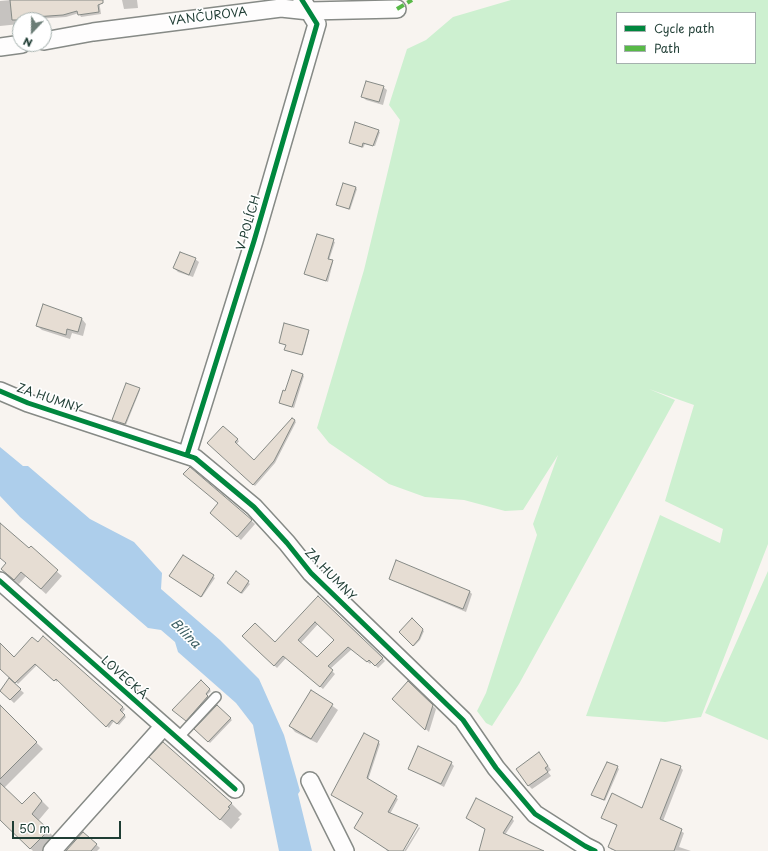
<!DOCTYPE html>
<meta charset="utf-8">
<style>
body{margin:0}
#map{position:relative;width:768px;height:851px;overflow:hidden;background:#f8f4f0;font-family:"Playpen Sans",sans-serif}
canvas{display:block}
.legend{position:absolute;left:616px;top:12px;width:140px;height:52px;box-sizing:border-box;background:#fff;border:1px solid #a5b1ae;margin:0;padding:5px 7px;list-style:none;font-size:12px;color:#1f3d34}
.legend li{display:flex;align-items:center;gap:8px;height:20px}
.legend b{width:20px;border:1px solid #a5b1ae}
.north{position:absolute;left:12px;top:12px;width:40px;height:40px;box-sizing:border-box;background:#fff;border:1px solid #a5b1ae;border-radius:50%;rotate:202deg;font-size:11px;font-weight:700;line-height:16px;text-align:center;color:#1f3d34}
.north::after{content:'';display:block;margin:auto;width:14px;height:18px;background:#6b7d76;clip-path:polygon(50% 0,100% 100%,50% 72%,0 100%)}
.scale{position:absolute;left:12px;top:821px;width:109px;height:18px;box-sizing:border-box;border:2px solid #1f3d34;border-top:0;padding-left:5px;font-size:12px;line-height:14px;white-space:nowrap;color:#1f3d34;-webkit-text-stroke:3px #fff;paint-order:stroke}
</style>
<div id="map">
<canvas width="768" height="851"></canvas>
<ul class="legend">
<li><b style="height:5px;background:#00873e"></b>Cycle path</li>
<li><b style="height:5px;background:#58b947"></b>Path</li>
</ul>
<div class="north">N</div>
<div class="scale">50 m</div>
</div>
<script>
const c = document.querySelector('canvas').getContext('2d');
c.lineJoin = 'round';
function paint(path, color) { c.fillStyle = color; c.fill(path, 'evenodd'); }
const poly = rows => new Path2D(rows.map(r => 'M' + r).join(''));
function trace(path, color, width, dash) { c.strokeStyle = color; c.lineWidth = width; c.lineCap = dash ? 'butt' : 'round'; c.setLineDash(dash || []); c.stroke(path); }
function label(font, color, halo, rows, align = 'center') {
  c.font = font + ' "Playpen Sans",sans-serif'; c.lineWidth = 3.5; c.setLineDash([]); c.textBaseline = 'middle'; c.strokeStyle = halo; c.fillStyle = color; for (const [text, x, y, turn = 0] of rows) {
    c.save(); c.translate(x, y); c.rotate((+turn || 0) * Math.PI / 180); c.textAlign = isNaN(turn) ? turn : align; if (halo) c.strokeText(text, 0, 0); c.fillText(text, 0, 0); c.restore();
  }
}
const green = poly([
 [511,0,768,0,768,544,701,717,665,722,586,716,660,515,720,543,723,529,665,501,694,405,649,389,675,400,519,684,492,726,486,723,477,711,486,693,537,535,533,524,558,455,523,510,505,511,464,500,425,497,389,484,329,443,317,428,364,270,392,154,400,120,389,105,407,49,426,40,453,17],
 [617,13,755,13,755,63,617,63],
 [768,571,768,740,705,713]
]);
const water = poly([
 [0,447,23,466,28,466,90,519,134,542,162,573,161,589,220,640,259,679,284,735,300,791,298,794,312,851,279,851,253,725,236,703,178,652,175,642,161,630,148,628,20,517,0,496]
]);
const shadow = poly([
 [12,0,99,0,101,14,81,17,79,13,66,17,20,20,20,24,0,26,0,1],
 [122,0,137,0,138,8,124,9],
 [383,87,387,90,383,105,366,100,363,97],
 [378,131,380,132,375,146,365,144,363,148,350,143],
 [356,188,357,189,350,210,337,205],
 [318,235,335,242,329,260,333,262,328,282,306,274],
 [195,259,199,262,193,277,178,272,174,268],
 [44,306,82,319,86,324,83,336,72,333,70,339,42,330,37,326],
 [308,331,309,332,303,355,287,351,286,345,280,343],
 [303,375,304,376,294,408,282,404,280,403,286,392],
 [139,389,140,390,126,425,114,421,113,420],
 [295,421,296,422,275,463,255,486,208,443,223,427,239,441,236,445,254,461],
 [190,468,255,524,241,540,215,516,219,503,184,474],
 [0,524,62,576,46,594,26,576,19,584,7,574,7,563,0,557],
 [183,556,215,578,202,597,172,577],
 [237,573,250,584,242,594,230,584],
 [390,578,470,592,472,594,466,612,393,581],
 [318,597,385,661,378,668,372,662,370,664,352,649,330,669,335,674,323,689,286,658,277,668,243,636,275,644],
 [318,624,335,640,317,658,300,644],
 [412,620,424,631,420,640,414,646,400,632],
 [43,637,125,709,122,713,126,717,119,725,114,721,109,728,58,680,57,682,37,665,18,684,0,668,0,648,14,658,38,643],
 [9,680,24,693,14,703,0,690],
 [201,681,211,691,206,696,209,698,188,721,174,710],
 [408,683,436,709,429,732,396,702],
 [312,691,338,710,317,743,295,732,290,726],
 [217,706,232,720,210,743,196,729],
 [4,711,43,749,4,788,22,805,34,793,49,808,38,821,55,838,42,851,33,851,0,818,0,715],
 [378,742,380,744,368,780,398,799,390,814,402,851,387,851,364,813,332,795],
 [542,757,551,770,548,772,551,776,532,789,528,785],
 [451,763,454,766,444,787,409,768],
 [161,767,231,803,242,814,238,818,240,819,231,829],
 [617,767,619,769,605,801,594,796,592,795,597,782],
 [680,767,683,770,663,821,684,833,679,847,691,851,612,850,609,847,617,826,603,818,643,809],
 [467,818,512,818,514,821,505,835,543,851,480,851,486,830],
 [419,827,420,828,406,851,404,851],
 [83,833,100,848,97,851,68,851]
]);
const building = poly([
 [10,0,103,0,103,3,98,5,99,12,78,15,77,11,63,15,34,17,35,20,12,20,10,0],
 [366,81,384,86,379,102,361,97,366,81],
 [355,122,379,130,373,146,363,143,362,147,349,143,355,122],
 [343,183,356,187,349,209,336,205,343,183],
 [317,234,334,239,328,259,333,260,326,281,304,274,317,234],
 [180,252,196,258,189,275,173,268,180,252],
 [43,304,82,318,78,332,67,329,66,335,36,326,43,304],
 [284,323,309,330,302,355,284,350,286,345,279,343,284,323],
 [292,370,303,374,292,407,279,403,283,390,285,391,292,370],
 [126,383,140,388,125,424,112,420,126,383],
 [292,418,295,420,274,461,253,485,207,443,223,426,238,439,235,442,254,460,292,418],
 [190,467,252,520,237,537,210,513,218,503,183,474,190,467],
 [0,523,29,548,31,546,58,570,41,589,21,572,14,580,1,569,6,563,0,558,0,523],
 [183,555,214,575,201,597,169,576,183,555],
 [396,560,470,591,463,609,389,579,396,560],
 [236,571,249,581,241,593,227,583,236,571],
 [318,596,383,658,375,666,369,660,367,662,348,647,328,666,333,670,320,687,283,656,274,666,242,636,255,623,275,642,318,596],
 [315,622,334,640,317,657,298,640,315,622],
 [412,618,423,629,419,639,413,646,399,632,412,618],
 [43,636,123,707,120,710,125,715,117,724,112,720,106,727,56,679,54,681,35,664,15,683,0,669,0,643,14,657,32,637,38,642,43,636],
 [9,678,21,689,10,700,0,691,9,678],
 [201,680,210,689,206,694,208,696,186,721,172,710,201,680],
 [408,681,433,705,425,730,392,699,408,681],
 [311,690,333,704,311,739,289,726,311,690],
 [0,705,37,742,0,779,0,705],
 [217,705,231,718,208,742,194,729,217,705],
 [364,733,379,741,367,778,397,796,388,812,418,825,403,851,389,851,354,828,363,813,331,795,364,733],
 [163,742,232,803,228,807,230,808,220,820,149,757,163,742],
 [418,746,452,762,441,784,408,769,418,746],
 [539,752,548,766,545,768,548,772,528,786,516,769,539,752],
 [661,759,681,766,660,819,682,829,674,851,616,851,608,847,617,825,601,818,612,793,642,808,661,759],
 [607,762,618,766,604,800,591,795,607,762],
 [0,783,22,804,34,792,42,801,32,814,49,830,30,849,0,820,0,783],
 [476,798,513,817,503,833,544,851,479,851,485,829,466,818,476,798],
 [83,832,97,844,91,851,66,851,83,832]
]);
const service = poly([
 [177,739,216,697]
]);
const minor = poly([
 [44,41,93,32,281,8,309,11,397,9],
 [0,47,22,44],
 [0,391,28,403,195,458,254,507,287,543,311,573,463,720,496,768,535,814,585,846,595,851],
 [187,455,254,241,317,24,302,0],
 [0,581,235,789],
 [310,781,345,851],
 [52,851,163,727]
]);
const quiet = poly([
 [397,9,412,0]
]);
const cycleway = poly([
 [0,391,28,403,195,458,254,507,287,543,311,573,463,720,496,768,535,814,585,846,595,851],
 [187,455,254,241,317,24,302,0],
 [0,581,235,789]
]);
const streetNames = [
 ["VANČUROVA",208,17,-7],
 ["V POLÍCH",249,223,-74],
 ["ZA HUMNY",49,399,19],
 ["ZA HUMNY",330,575,46],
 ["LOVECKÁ",124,678,42]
];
const waterNames = [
 ["Bílina",185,634,45]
];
paint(green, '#cdf0d0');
paint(water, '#adceeb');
paint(shadow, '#0003');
paint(building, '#e6ddd3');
trace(building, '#868a86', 1);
trace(service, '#868a86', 12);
trace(minor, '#868a86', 20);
trace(service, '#fefdfd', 9);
trace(minor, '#fefdfd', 17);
trace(quiet, '#58b947', 4, [8, 4]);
trace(cycleway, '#00873e', 5);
label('12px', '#1f3d34', '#fff', streetNames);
label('italic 13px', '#3a5d61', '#fff', waterNames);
</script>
